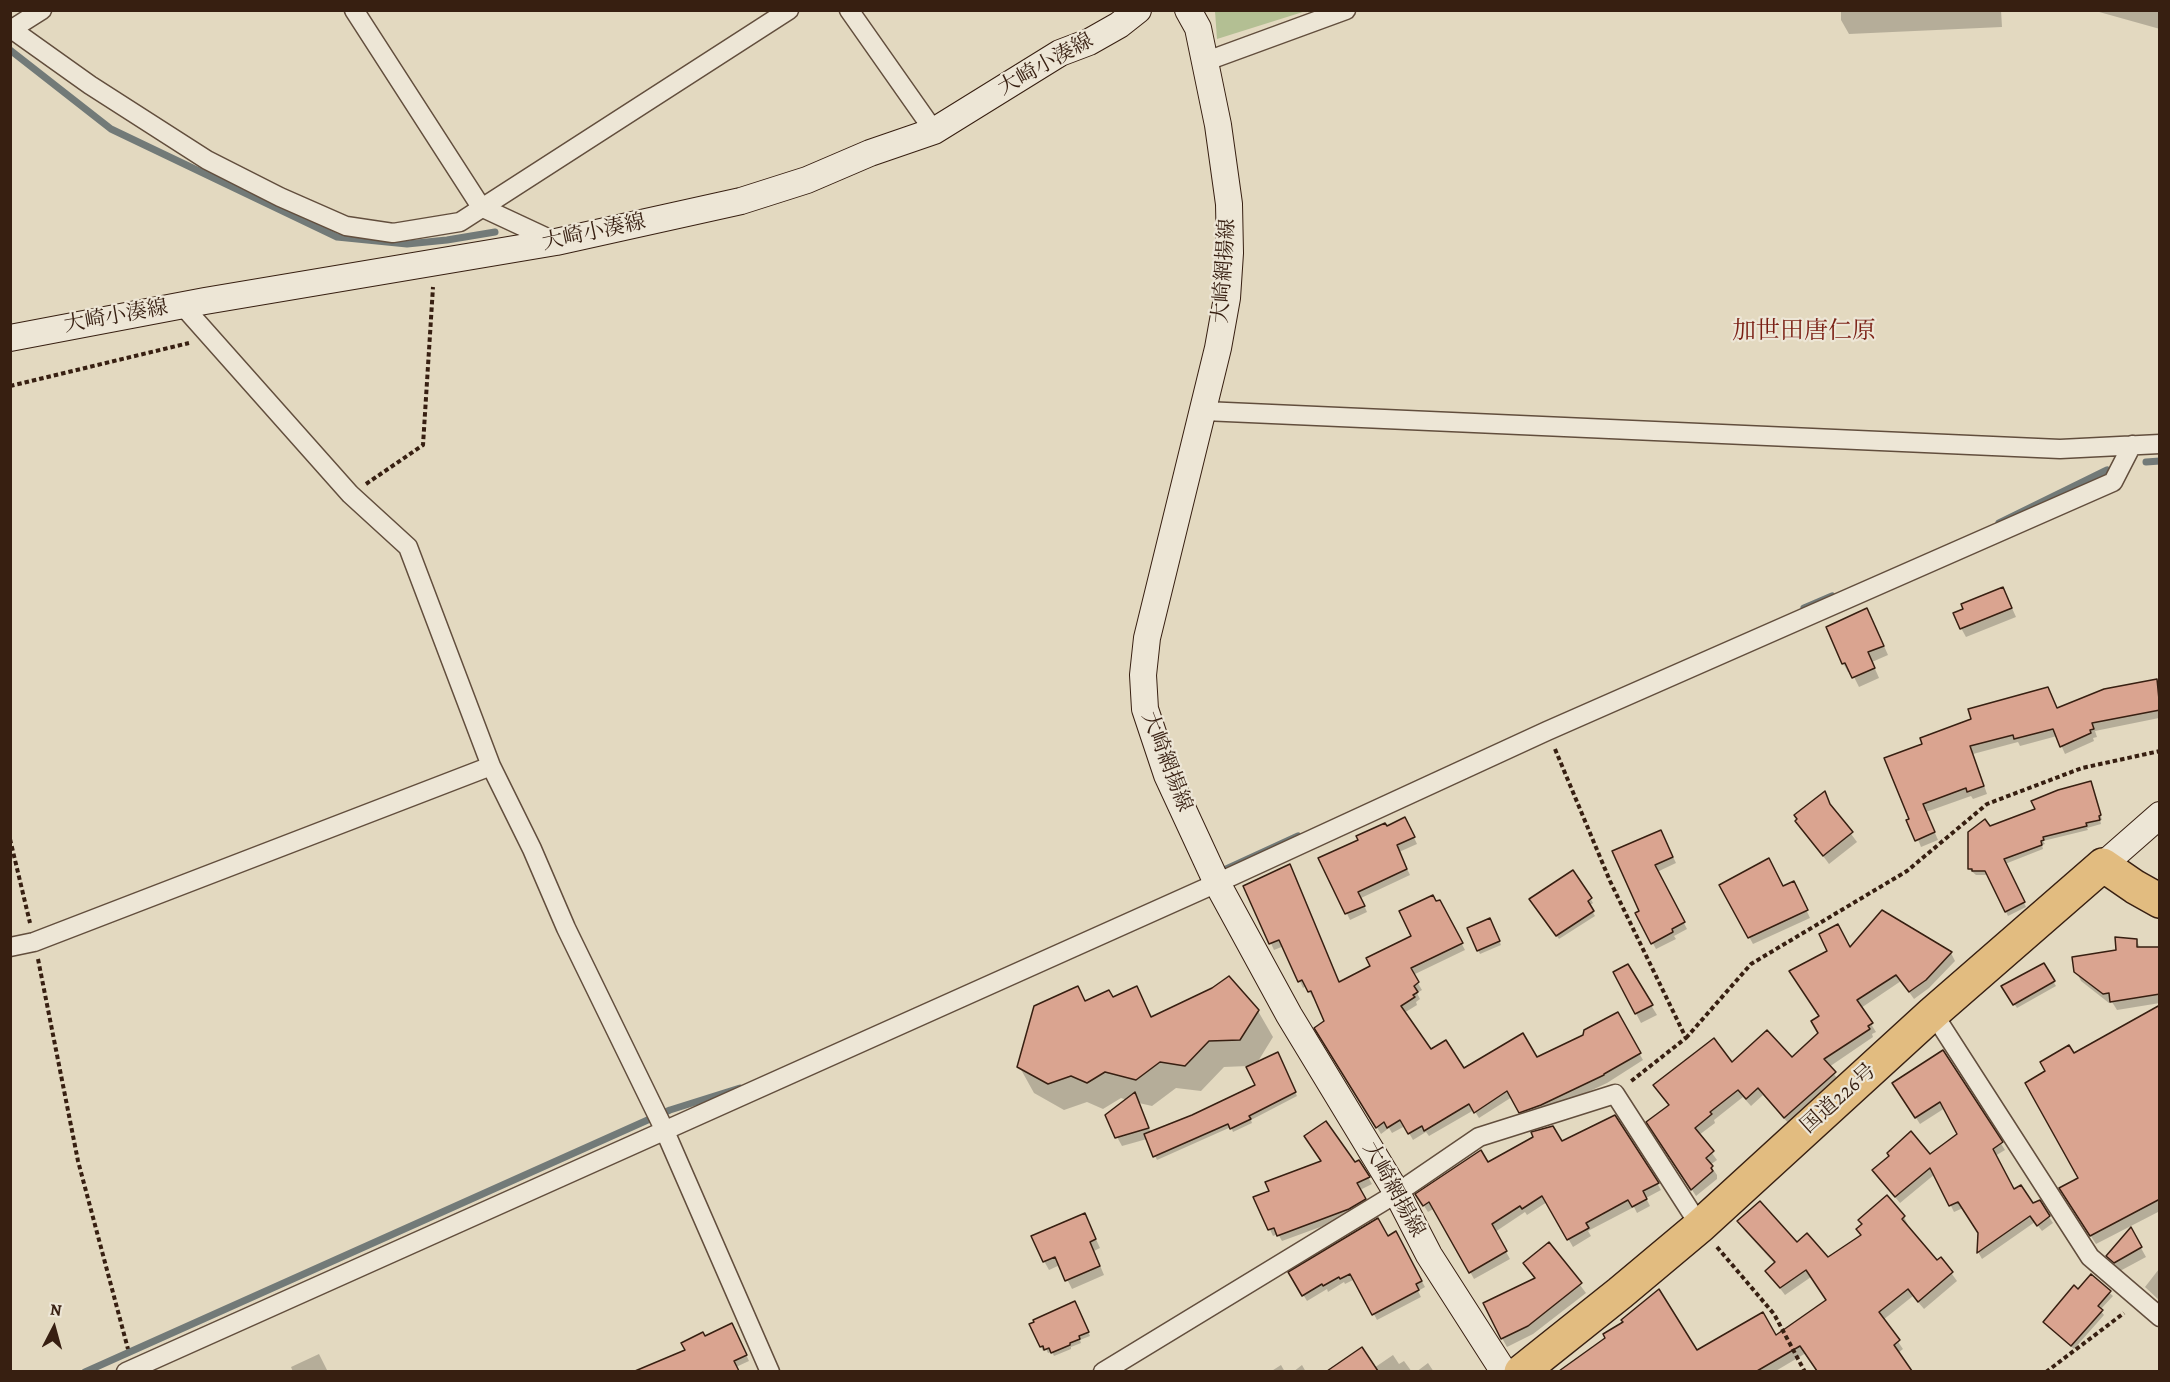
<!DOCTYPE html>
<meta charset="utf-8">
<style>
body{margin:0}
#map{position:relative;width:2170px;height:1382px;overflow:hidden;background:#e3d9c0;font-family:Alegreya,serif}
canvas{display:block}
.frame{position:absolute;inset:0;border:12px solid #371f11;pointer-events:none}
.north{position:absolute;left:24px;top:1298px;width:60px;height:60px;-webkit-text-stroke:4px #ede6d6;paint-order:stroke;rotate:6deg;font-size:16px;font-weight:700;line-height:24px;text-align:center;color:#371f11}
.north::after{content:'';display:block;margin:auto;width:21px;height:27px;background:#371f11;clip-path:polygon(50% 0,100% 100%,50% 72%,0 100%)}
</style>
<div id="map">
<canvas width="2170" height="1382"></canvas>
<div class="frame"></div>
<div class="north">N</div>
</div>
<script>
const c = document.querySelector('canvas').getContext('2d');
c.lineJoin = 'round';
function paint(path, color) { c.fillStyle = color; c.fill(path, 'evenodd'); }
const poly = rows => new Path2D(rows.map(r => 'M' + r).join(''));
function trace(path, color, width, dash) { c.strokeStyle = color; c.lineWidth = width; c.lineCap = dash ? 'butt' : 'round'; c.setLineDash(dash || []); c.stroke(path); }
function label(font, color, halo, rows, align = 'center') {
  c.font = font + ' Alegreya,"Noto Serif JP",serif'; c.lineWidth = 4.5; c.setLineDash([]); c.textBaseline = 'middle'; c.strokeStyle = halo; c.fillStyle = color; for (const [text, x, y, turn = 0] of rows) {
    c.save(); c.translate(x, y); c.rotate((+turn || 0) * Math.PI / 180); c.textAlign = isNaN(turn) ? turn : align; if (halo) c.strokeText(text, 0, 0); c.fillText(text, 0, 0); c.restore();
  }
}
const green = poly([
 [1215,11,1215,10,1306,11,1217,39]
]);
const shadow = poly([
 [1841,10,2001,10,2002,27,1849,34,1841,20],
 [2092,10,2160,10,2160,29],
 [2003,588,2016,617,1966,637,1961,628],
 [1872,619,1888,655,1872,662,1879,678,1859,687,1851,671,1848,672,1843,663],
 [2160,680,2160,722,2159,718,2095,731,2097,737,2093,738,2094,741,2065,754,2057,736,2020,746,2018,742,1973,754,1987,794,1973,799,1971,796,1926,812,1938,840,1921,847,1886,759,2057,709,2105,691],
 [2091,782,2102,820,2100,820,2101,824,2087,828,2088,830,2043,841,2045,844,2042,845,2043,849,2005,864,2026,907,2008,916,1988,875,1976,875,1969,869,1989,828,2037,810],
 [1832,808,1857,842,1829,864,1797,821],
 [1408,825,1417,844,1399,852,1410,875,1361,898,1367,912,1350,920,1320,858,1387,828],
 [1664,838,1676,863,1657,872,1687,929,1674,936,1676,939,1656,949,1637,914,1641,912,1614,852],
 [1573,872,1593,903,1589,906,1595,916,1559,939,1533,903],
 [1721,886,1797,890,1810,918,1753,944],
 [1245,887,1339,983,1372,967,1413,936,1436,903,1439,901,1465,950,1413,975,1422,990,1417,993,1420,999,1416,1002,1417,1005,1404,1013,1430,1051,1464,1070,1536,1059,1585,1036,1617,1014,1643,1060,1607,1083,1545,1112,1524,1118,1512,1097,1479,1118,1474,1110,1429,1136,1426,1132,1413,1140,1405,1126,1392,1133,1389,1128,1381,1134,1316,1028,1326,1022,1315,997,1313,998,1306,986,1303,988,1284,946,1274,950],
 [1492,924,1501,945,1480,954,1478,950],
 [2136,940,2141,949,2160,949,2160,1003,2117,1010,2112,1002,2109,1003,2081,981,2076,971],
 [1850,949,1951,953,1955,961,1929,988,1914,999,1901,981,1861,1008,1876,1032,1872,1034,1873,1037,1829,1067,1839,1081,1790,1125,1763,1095,1751,1106,1743,1097,1714,1120,1715,1123,1699,1135,1717,1160,1710,1165,1717,1175,1717,1179,1696,1196,1653,1130,1670,1107,1655,1085,1731,1064,1792,1059,1820,1033,1820,1017],
 [2043,965,2056,986,2017,1008,2003,987],
 [1627,966,1657,1015,1641,1023,1615,973],
 [1078,988,1086,1002,1112,999,1136,988,1153,1018,1258,1011,1273,1037,1257,1063,1280,1058,1297,1096,1251,1120,1252,1123,1233,1132,1231,1127,1157,1160,1147,1139,1122,1146,1117,1137,1127,1100,1121,1098,1103,1109,1087,1102,1064,1110,1034,1093,1019,1066],
 [1248,1066,1257,1086,1193,1116,1151,1133,1139,1103,1152,1106,1176,1088,1201,1091,1224,1067],
 [1943,1052,2005,1150,1995,1156,2014,1191,2033,1205,2039,1202,2053,1223,2042,1231,2035,1222,1982,1259,1978,1252,1980,1233,1963,1208,1954,1212,1935,1174,1900,1203,1878,1177,1929,1156,1959,1135,1945,1108,1920,1124,1898,1090],
 [2074,1055,2160,1113,2160,1211,2096,1244,2066,1198,2080,1178],
 [1561,1143,1657,1183,1661,1190,1646,1198,1650,1206,1637,1213,1634,1207,1588,1231,1591,1236,1573,1247,1547,1202,1527,1215,1525,1212,1495,1232,1510,1259,1474,1279,1435,1208,1428,1212,1417,1195,1488,1164],
 [1359,1162,1372,1184,1360,1190,1369,1206,1353,1215,1282,1241,1278,1234,1273,1236,1255,1198],
 [1904,1217,1908,1225,1906,1226,1937,1263,1941,1259,1957,1281,1924,1309,1913,1296,1883,1320,1903,1349,1898,1353,1911,1372,1830,1372,1823,1360,1806,1353,1774,1372,1562,1372,1607,1338,1696,1352,1775,1337,1828,1301,1811,1277,1785,1295,1767,1271,1775,1264,1744,1230,1739,1222,1797,1244,1828,1259,1862,1236,1863,1225,1860,1220],
 [1089,1224,1100,1248,1094,1251,1104,1275,1072,1289,1060,1265,1049,1270,1044,1261],
 [2131,1230,2146,1257,2120,1271,2113,1265,2108,1256],
 [1396,1233,1425,1287,1418,1291,1421,1297,1377,1320,1355,1279,1345,1284,1344,1282,1328,1292,1327,1289,1307,1301,1290,1273,1387,1238],
 [1549,1244,1586,1293,1533,1334,1507,1347,1502,1338,1536,1279],
 [2159,1269,2160,1269,2160,1301,2145,1287],
 [2091,1276,2113,1296,2100,1310,2104,1315,2074,1349,2044,1322,2078,1291],
 [1077,1307,1090,1336,1080,1340,1081,1343,1071,1347,1071,1349,1054,1356,1052,1352,1048,1353,1046,1349,1043,1351,1031,1325],
 [735,1331,749,1361,736,1367,738,1372,639,1372,687,1351,705,1338],
 [1362,1349,1374,1368,1393,1355,1399,1364,1404,1361,1412,1372,1330,1372],
 [319,1354,328,1372,293,1372,291,1367],
 [1428,1363,1434,1372,1416,1372],
 [1281,1365,1285,1372,1270,1372],
 [1302,1365,1306,1372,1293,1372]
]);
const stream = poly([
 [10,50,111,129,337,237,407,244,447,240,495,232],
 [2146,462,2160,461],
 [1999,523,2107,470],
 [1804,608,1832,596],
 [1224,870,1298,836],
 [85,1372,670,1110,740,1088]
]);
const building = poly([
 [2003,587,2012,608,1960,629,1953,613,1963,609,1961,604,2003,587],
 [1867,608,1884,646,1868,652,1875,668,1852,678,1845,663,1842,664,1826,627,1867,608],
 [2157,679,2160,710,2092,723,2094,729,2090,730,2091,733,2060,747,2053,729,2014,739,2013,735,1970,746,1984,786,1967,792,1966,788,1923,804,1935,832,1915,841,1906,820,1909,819,1884,758,1922,744,1920,738,1971,719,1968,709,2048,687,2057,708,2104,689,2157,679],
 [2091,781,2101,815,2099,816,2100,820,2086,823,2087,826,2043,837,2044,840,2041,841,2042,845,2004,859,2025,902,2005,912,1985,871,1972,871,1972,869,1968,869,1968,832,1985,819,1990,826,2035,809,2031,801,2058,790,2091,781],
 [1825,791,1830,804,1853,832,1823,856,1795,821,1797,819,1794,815,1825,791],
 [1405,817,1415,837,1397,845,1407,869,1358,892,1365,906,1345,914,1318,858,1358,840,1356,836,1385,823,1387,826,1405,817],
 [1661,830,1673,857,1655,865,1685,922,1672,929,1673,932,1651,944,1635,913,1639,911,1612,851,1661,830],
 [1769,858,1783,886,1794,881,1808,910,1748,938,1719,885,1769,858],
 [1290,864,1339,982,1370,966,1366,958,1411,936,1399,911,1433,895,1436,901,1440,900,1463,943,1411,968,1419,982,1414,986,1418,992,1413,995,1415,997,1401,1006,1431,1049,1446,1040,1464,1068,1523,1033,1537,1057,1583,1035,1584,1030,1618,1012,1641,1053,1604,1074,1604,1075,1541,1105,1519,1113,1507,1091,1474,1113,1469,1104,1424,1131,1422,1126,1408,1134,1400,1120,1387,1128,1384,1122,1376,1128,1314,1028,1324,1021,1311,991,1308,992,1302,980,1298,982,1279,940,1269,944,1243,886,1290,864],
 [1573,870,1592,898,1588,901,1594,911,1556,936,1529,899,1573,870],
 [1882,910,1952,952,1926,980,1909,992,1896,975,1857,1000,1873,1023,1868,1026,1870,1029,1824,1059,1836,1072,1784,1118,1758,1088,1746,1099,1738,1090,1710,1112,1712,1114,1695,1128,1714,1151,1706,1158,1713,1166,1711,1168,1713,1171,1691,1190,1646,1122,1669,1105,1653,1085,1714,1038,1732,1062,1767,1030,1792,1057,1818,1033,1811,1021,1819,1016,1789,971,1827,951,1819,934,1838,924,1850,947,1882,910],
 [1490,918,1500,941,1477,951,1467,928,1490,918],
 [2115,937,2137,939,2137,947,2160,947,2160,994,2110,1002,2109,993,2103,994,2074,972,2072,957,2116,950,2115,937],
 [2044,963,2055,981,2013,1005,2001,986,2044,963],
 [1628,964,1653,1005,1635,1014,1613,972,1628,964],
 [1229,976,1259,1010,1240,1040,1209,1041,1185,1066,1160,1062,1136,1080,1105,1072,1087,1083,1071,1076,1048,1084,1017,1067,1034,1006,1078,986,1085,1001,1109,990,1113,997,1137,986,1151,1017,1212,988,1229,976],
 [2160,1005,2160,1199,2090,1236,2059,1188,2078,1178,2025,1083,2045,1071,2040,1062,2069,1045,2074,1053,2160,1005],
 [1943,1050,2003,1142,1993,1149,2014,1189,2021,1185,2033,1203,2040,1200,2050,1216,2037,1226,2030,1216,1977,1253,1978,1233,1958,1202,1949,1206,1930,1168,1895,1197,1872,1170,1889,1156,1887,1153,1911,1131,1930,1154,1957,1134,1940,1102,1915,1118,1892,1083,1943,1050],
 [1278,1052,1296,1092,1249,1116,1251,1119,1230,1129,1228,1124,1153,1157,1144,1134,1192,1115,1255,1085,1246,1067,1278,1052],
 [1135,1092,1149,1128,1115,1138,1105,1115,1135,1092],
 [1615,1115,1659,1183,1643,1191,1647,1199,1632,1207,1628,1200,1586,1223,1589,1228,1567,1240,1542,1196,1522,1209,1520,1206,1492,1224,1507,1251,1469,1273,1429,1202,1423,1206,1415,1194,1481,1150,1488,1162,1533,1137,1531,1132,1553,1126,1562,1141,1615,1115],
 [1326,1121,1355,1162,1359,1160,1370,1177,1357,1183,1366,1199,1349,1209,1277,1236,1274,1228,1268,1230,1253,1197,1269,1191,1265,1182,1321,1161,1304,1136,1326,1121],
 [1887,1195,1905,1216,1902,1219,1937,1260,1941,1257,1953,1272,1918,1302,1908,1289,1879,1312,1900,1340,1894,1345,1912,1371,1817,1371,1800,1346,1757,1371,1559,1371,1605,1338,1603,1334,1623,1322,1621,1320,1659,1289,1697,1350,1763,1312,1776,1335,1826,1300,1806,1270,1780,1288,1765,1271,1775,1262,1737,1221,1760,1201,1797,1242,1807,1233,1828,1257,1861,1235,1856,1229,1862,1224,1858,1220,1887,1195],
 [1085,1213,1096,1239,1090,1242,1100,1266,1065,1281,1055,1257,1043,1262,1031,1236,1085,1213],
 [1378,1218,1388,1236,1396,1231,1422,1281,1416,1284,1419,1290,1372,1315,1350,1274,1340,1279,1339,1277,1323,1286,1322,1284,1302,1296,1288,1272,1378,1218],
 [2131,1227,2142,1247,2114,1263,2106,1256,2131,1227],
 [1549,1242,1582,1283,1528,1326,1501,1339,1483,1303,1535,1278,1523,1263,1549,1242],
 [2091,1274,2111,1291,2098,1306,2103,1310,2071,1346,2043,1322,2074,1285,2078,1289,2091,1274],
 [1075,1301,1089,1332,1079,1336,1080,1339,1070,1343,1070,1345,1051,1353,1049,1348,1044,1350,1043,1346,1040,1347,1029,1324,1034,1322,1033,1320,1075,1301],
 [732,1323,747,1355,734,1361,739,1371,635,1371,685,1350,681,1343,703,1332,705,1336,732,1323],
 [1362,1347,1378,1371,1327,1371,1362,1347]
]);
const path = poly([
 [10,386,189,343],
 [366,484,423,445,433,287],
 [1555,749,1610,881,1686,1038,1630,1082],
 [10,839,30,923],
 [38,959,78,1161,128,1349],
 [1686,1038,1751,964,1907,871,1987,804,2082,768,2160,751],
 [1717,1247,1774,1314,1805,1372],
 [2046,1372,2124,1313]
]);
const street = poly([
 [354,10,481,207,556,242],
 [849,10,934,131],
 [10,28,90,85,207,160,280,197,346,226,393,233,460,222,789,10],
 [12,29,42,10],
 [1204,62,1346,10],
 [182,305,350,494,408,547,491,766,532,849,566,928,664,1129,770,1372],
 [1204,411,2060,449,2160,444],
 [10,947,34,942,491,766],
 [1933,1013,2090,1257,2160,1317],
 [126,1372,1217,883,1547,731,2113,482,2132,445],
 [1103,1372,1397,1193,1479,1137,1615,1094,1700,1226]
]);
const secondary = poly([
 [1188,10,1198,28,1218,125,1229,204,1230,253,1227,298,1218,348,1147,638,1143,675,1145,709,1167,775,1217,883,1289,1015,1397,1193,1429,1255,1504,1372],
 [10,338,205,301,556,242,741,201,807,180,870,153,934,131,1060,53,1089,42,1119,25,1138,10],
 [2103,865,2160,815]
]);
const highway = poly([
 [1521,1372,1620,1293,1700,1226,1933,1013,2103,865,2135,887,2160,901]
]);
const streetNames = [
 ["大崎小湊線",1046,65,-29],
 ["大崎小湊線",594,233,-12],
 ["大崎網揚線",1225,271,-86],
 ["大崎小湊線",116,317,-10],
 ["大崎網揚線",1166,762,69],
 ["国道226号",1839,1099,-42],
 ["大崎網揚線",1393,1190,61]
];
const quarterNames = [
 ["加世田唐仁原",1804,332]
];
paint(green, '#b3bf93');
paint(shadow, '#0003');
trace(stream, '#727a78', 7);
paint(building, '#daa490');
trace(building, '#371f11', 1.5);
trace(street, '#624e3d', 21);
trace(secondary, '#371f11', 28);
trace(highway, '#371f11', 36);
trace(path, '#371f11', 4, [4.5, 3]);
trace(street, '#ede6d6', 18);
trace(secondary, '#ede6d6', 26);
trace(highway, '#e2bc80', 33);
label('21px', '#371f11', '#ede6d6', streetNames);
label('24px', '#7a1f14', '#ede6d6', quarterNames);
</script>
